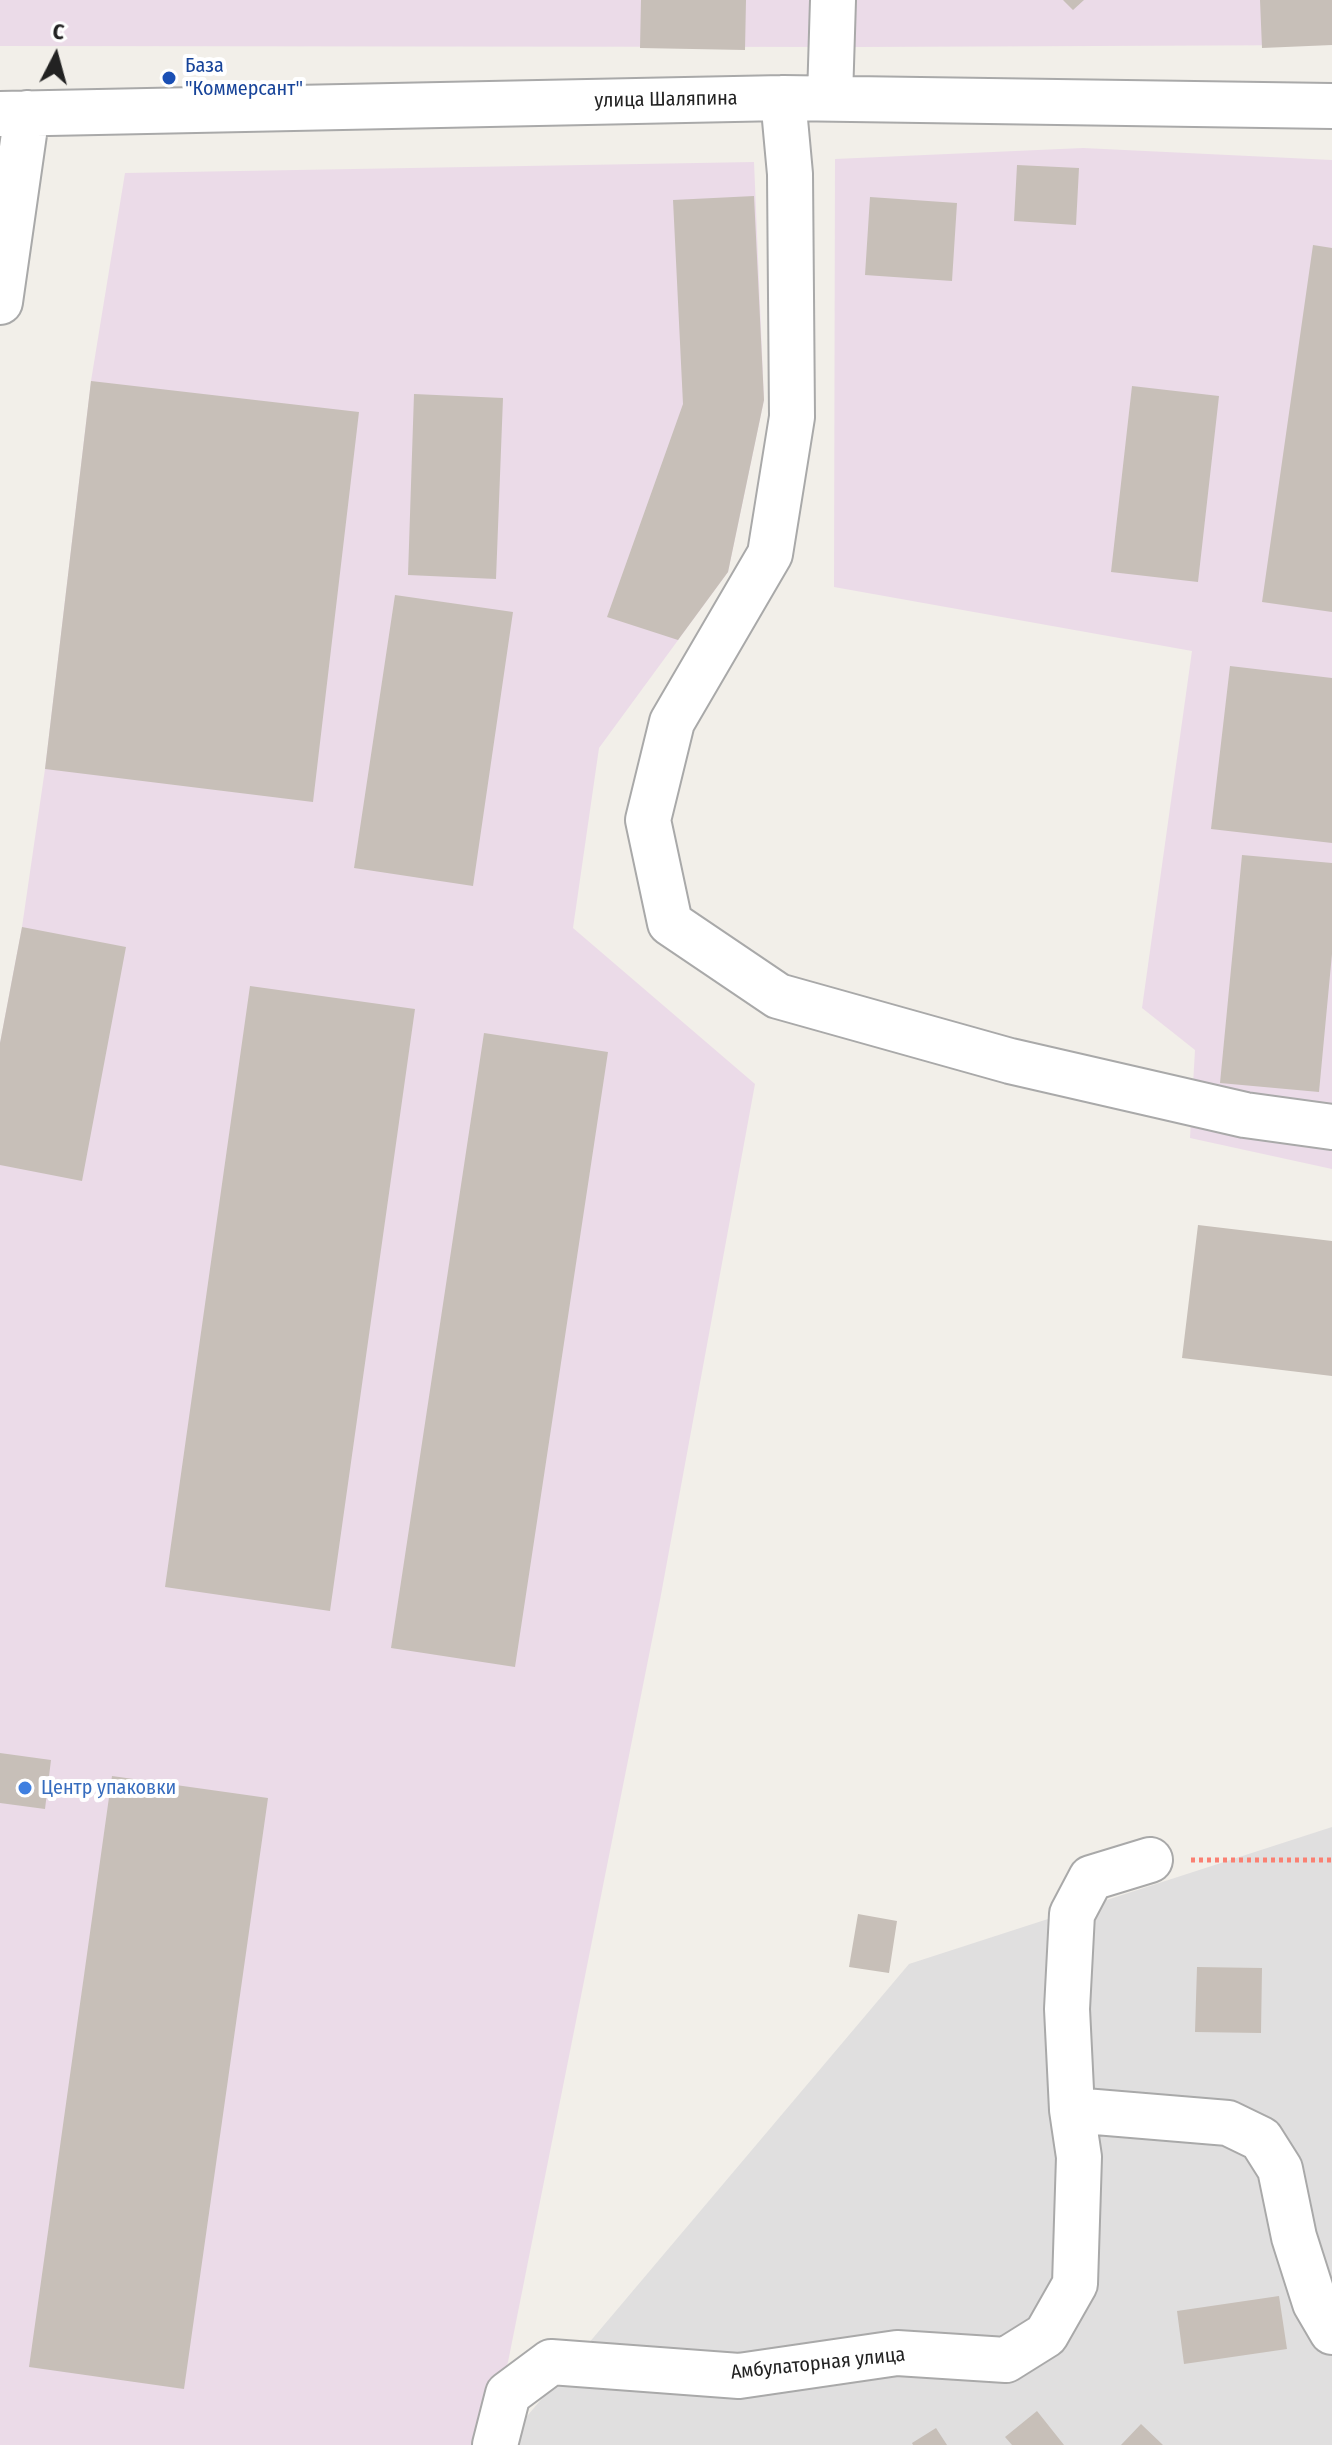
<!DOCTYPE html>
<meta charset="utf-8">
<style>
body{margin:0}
#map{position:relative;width:1332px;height:2445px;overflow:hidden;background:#f2efe9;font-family:"Fira Sans Condensed",sans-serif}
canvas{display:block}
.north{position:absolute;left:16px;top:16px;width:80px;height:80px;-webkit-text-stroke:6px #fff;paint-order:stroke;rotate:6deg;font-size:22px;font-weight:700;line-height:32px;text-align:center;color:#222}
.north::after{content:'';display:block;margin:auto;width:28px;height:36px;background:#222;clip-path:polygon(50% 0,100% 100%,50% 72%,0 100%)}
</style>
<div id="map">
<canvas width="1332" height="2445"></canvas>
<div class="north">С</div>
</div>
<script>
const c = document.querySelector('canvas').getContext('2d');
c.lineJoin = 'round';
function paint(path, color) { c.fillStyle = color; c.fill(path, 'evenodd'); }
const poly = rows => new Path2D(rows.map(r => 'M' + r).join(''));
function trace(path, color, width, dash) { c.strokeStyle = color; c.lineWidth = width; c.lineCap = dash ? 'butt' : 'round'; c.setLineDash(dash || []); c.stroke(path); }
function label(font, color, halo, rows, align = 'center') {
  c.font = font + ' "Fira Sans Condensed",sans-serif'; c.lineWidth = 8; c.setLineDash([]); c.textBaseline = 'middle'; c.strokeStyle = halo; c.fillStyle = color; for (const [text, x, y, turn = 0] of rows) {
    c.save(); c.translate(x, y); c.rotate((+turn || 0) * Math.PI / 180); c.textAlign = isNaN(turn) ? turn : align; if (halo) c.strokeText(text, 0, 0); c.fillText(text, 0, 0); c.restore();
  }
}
const residential = poly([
 [1332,1827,1332,2445,520,2445,517,2428,909,1964]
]);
const industrial = poly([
 [0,0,1332,0,1332,45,860,47,0,46],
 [1083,148,1332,160,1332,1169,1190,1138,1195,1050,1142,1008,1192,651,834,587,835,159],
 [754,162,764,400,728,572,599,748,573,928,755,1084,660,1600,508,2362,480,2445,0,2445,0,1043,22,927,45,769,91,381,125,173]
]);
const building = poly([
 [641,0,746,0,745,50,640,48],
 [1063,0,1084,0,1073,10],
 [1260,0,1332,0,1332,45,1262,48],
 [1017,165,1079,168,1076,225,1014,221],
 [754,196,764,400,728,572,678,640,607,617,683,404,673,200],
 [870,197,957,203,952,281,865,275],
 [1313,245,1332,248,1332,612,1262,602],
 [91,381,359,412,313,802,45,769],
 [1132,386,1219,396,1198,582,1111,572],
 [414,394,503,398,496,579,408,575],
 [395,595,513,612,473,886,354,868],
 [1230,666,1332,678,1332,843,1211,829],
 [1242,855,1332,863,1332,954,1319,1092,1220,1083],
 [22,927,126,947,82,1181,0,1165,0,1043],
 [250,986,415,1009,330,1611,165,1587],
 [484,1033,608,1052,515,1667,391,1648],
 [1198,1225,1332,1241,1332,1376,1182,1358],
 [0,1753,51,1760,45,1809,0,1803],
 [112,1776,268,1798,184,2389,29,2367],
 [858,1914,897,1921,889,1973,849,1967],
 [1197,1967,1262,1968,1261,2033,1195,2032],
 [1279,2296,1287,2349,1184,2364,1177,2311],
 [1037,2411,1064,2445,1012,2445,1005,2437],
 [1141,2424,1163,2445,1121,2445],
 [936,2428,947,2445,913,2445,912,2443]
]);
const path = poly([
 [1191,1860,1332,1860]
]);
const minor = poly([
 [783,98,790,174,792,417,770,554,672,722,648,820,670,923,778,996,1010,1061,1245,1115,1332,1127],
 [830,98,833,0],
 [0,114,783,98,1332,106],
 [0,302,27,113],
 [1072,2110,1228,2123,1261,2139,1280,2169,1294,2237,1315,2303,1332,2332],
 [495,2445,508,2394,551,2362,739,2376,897,2353,1006,2360,1046,2335,1075,2284,1079,2157,1072,2110,1067,2009,1072,1914,1091,1878,1150,1860]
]);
const markers = [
 [169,78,8,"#1a4fb4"],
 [25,1788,8,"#3f7fe0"]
];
const transitNames = [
 ["База",185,66],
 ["\"Коммерсант\"",185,89]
];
const streetNames = [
 ["улица Шаляпина",666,100,-1],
 ["Амбулаторная улица",818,2364,-6]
];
const shopNames = [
 ["Центр упаковки",41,1788]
];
paint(residential, '#e0dfdf');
paint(industrial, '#ebdbe8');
paint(building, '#c7bfb8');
trace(minor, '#a9a9a9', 48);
trace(path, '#fa8072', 5, [4, 4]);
trace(minor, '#fff', 44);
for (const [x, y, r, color] of markers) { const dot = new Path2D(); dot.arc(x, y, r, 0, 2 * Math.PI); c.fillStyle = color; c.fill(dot); trace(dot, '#fff', 3); }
label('20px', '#164399', '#fff', transitNames, 'left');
label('20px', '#222', '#fff', streetNames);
label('20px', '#366cbe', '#fff', shopNames, 'left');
</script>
